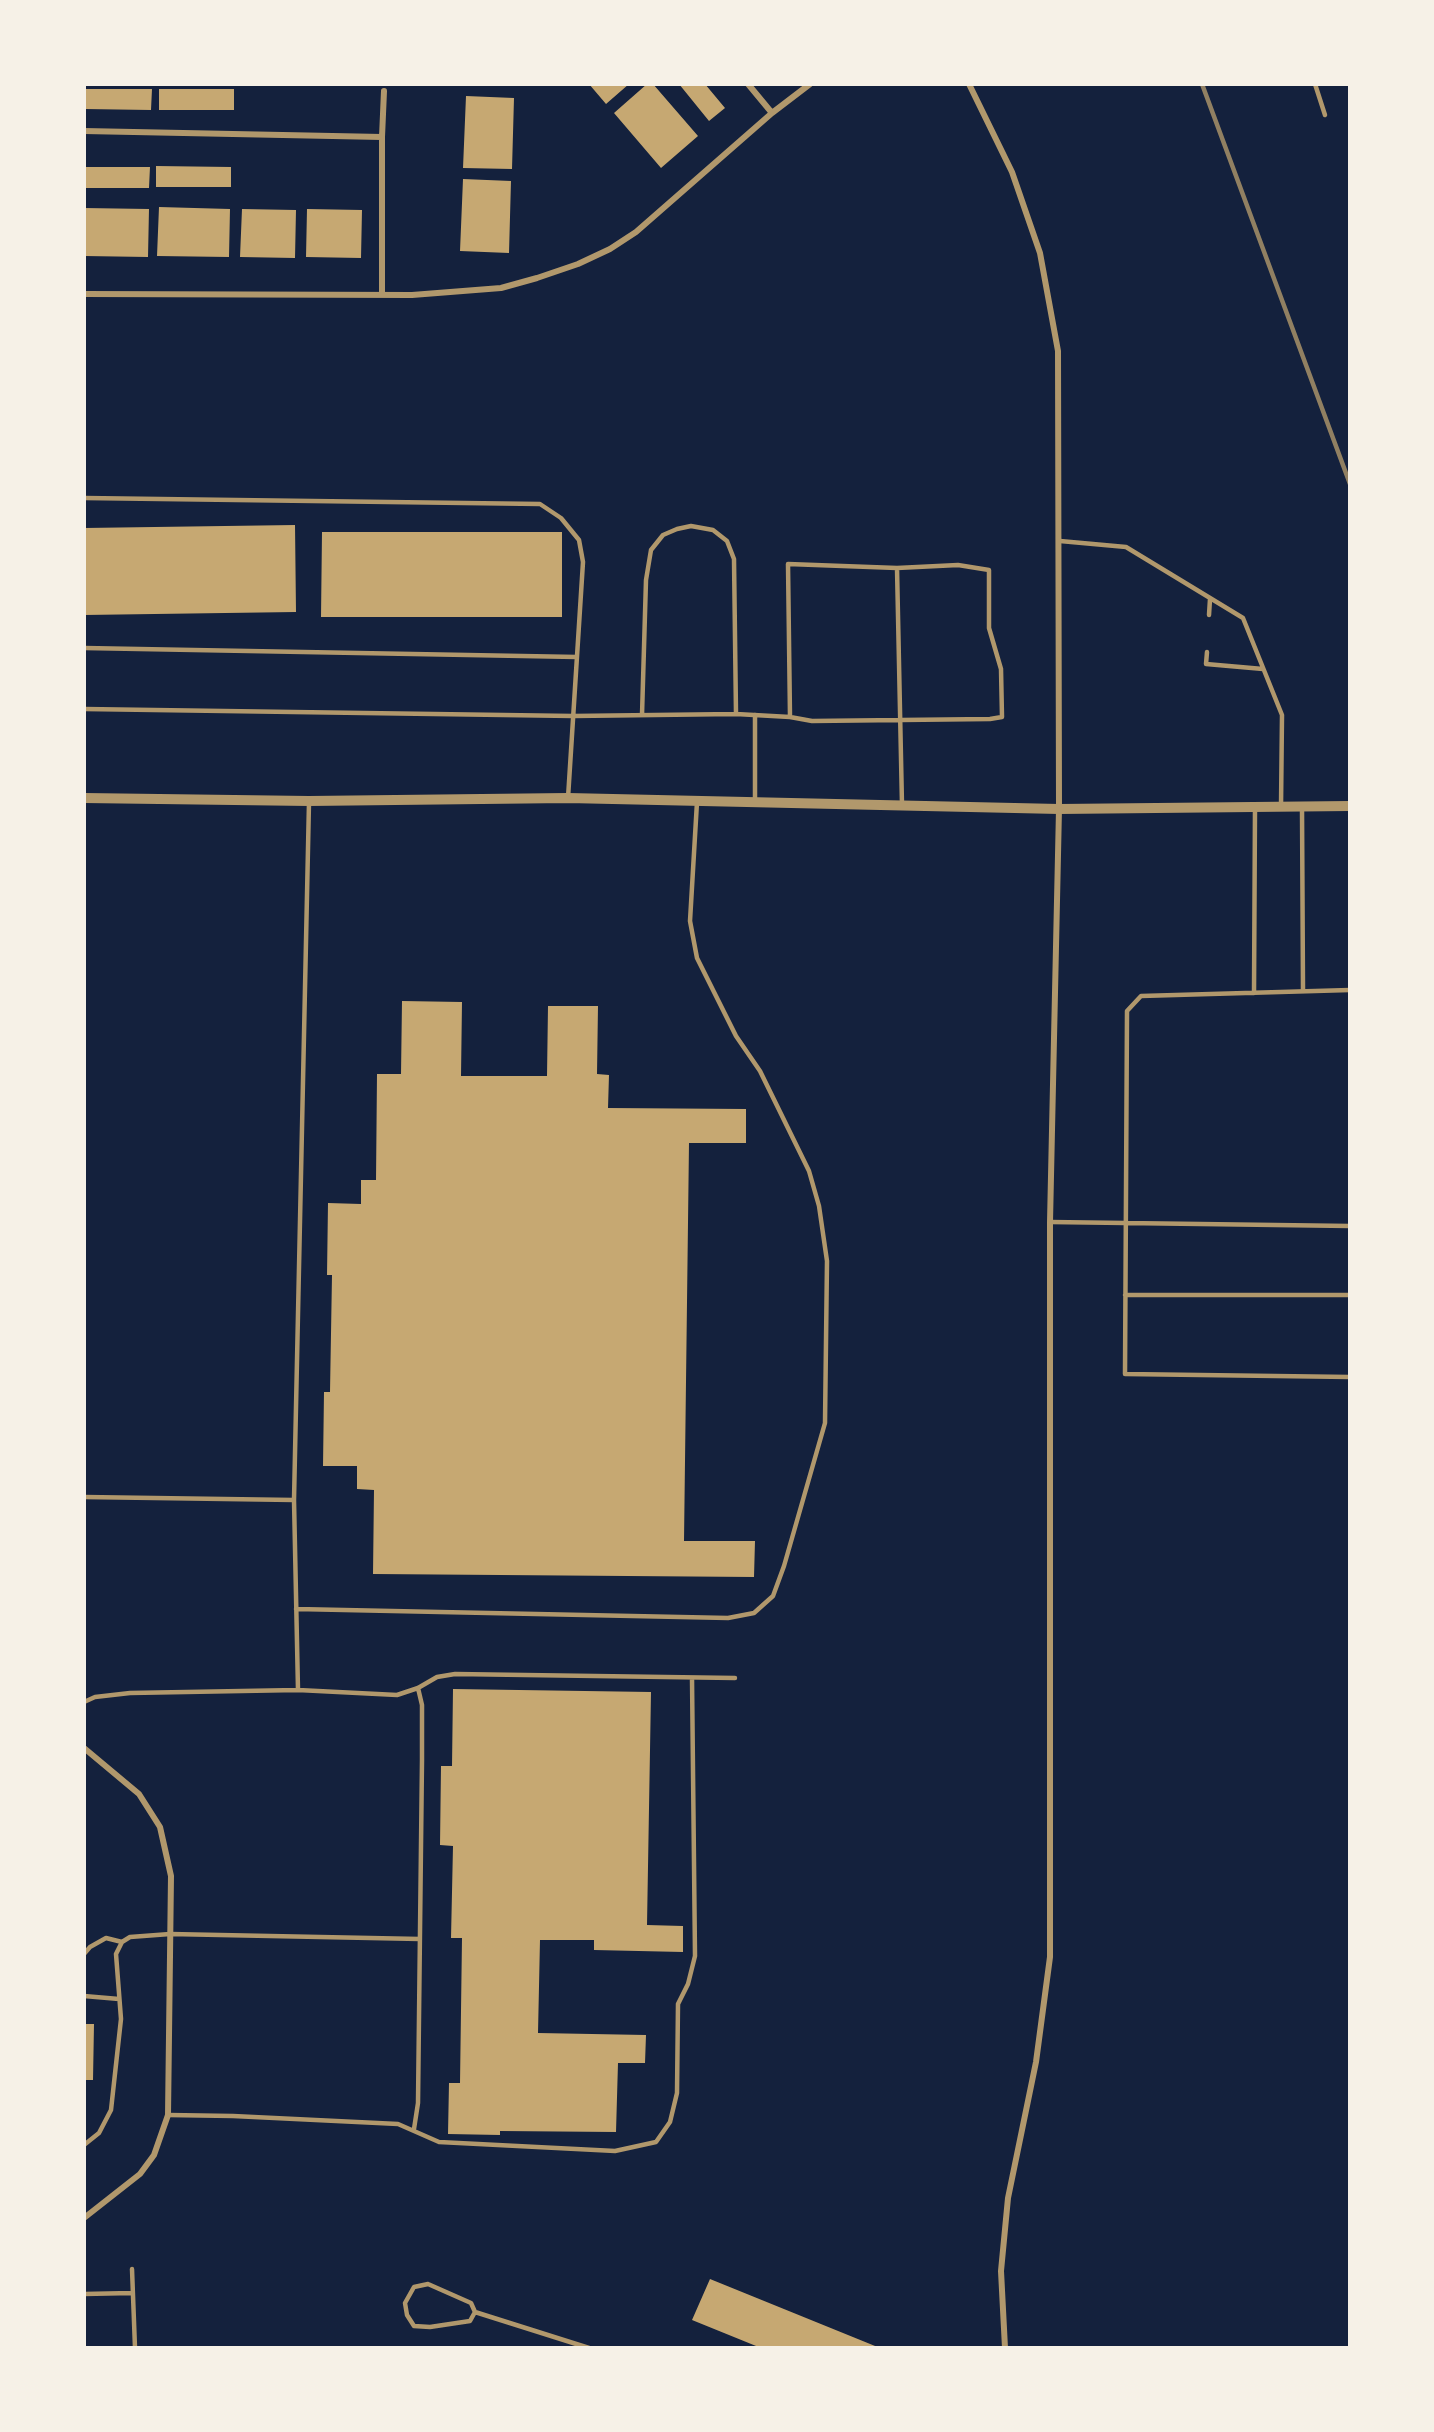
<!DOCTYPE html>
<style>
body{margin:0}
#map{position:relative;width:1434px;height:2432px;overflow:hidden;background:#14213d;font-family:Signika,sans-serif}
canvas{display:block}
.frame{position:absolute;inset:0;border:86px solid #f6f1e7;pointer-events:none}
</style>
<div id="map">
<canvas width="1434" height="2432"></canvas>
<div class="frame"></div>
</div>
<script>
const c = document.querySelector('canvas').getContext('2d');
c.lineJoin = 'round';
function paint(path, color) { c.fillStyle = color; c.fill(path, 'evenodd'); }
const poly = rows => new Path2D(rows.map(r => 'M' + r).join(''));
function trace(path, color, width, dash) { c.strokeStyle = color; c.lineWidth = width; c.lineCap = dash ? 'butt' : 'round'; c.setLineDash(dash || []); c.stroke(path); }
const building = poly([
 [589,84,629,84,606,104],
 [647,84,653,84,698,136,661,168,614,113],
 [679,84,705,84,725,108,709,121],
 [84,89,152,89,151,110,84,109],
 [159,89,234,89,234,110,159,110],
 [466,96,514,98,512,169,463,168],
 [156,166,231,167,231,187,156,187],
 [84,167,150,167,149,188,84,188],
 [463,179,511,181,509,253,460,251],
 [159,207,230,209,229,257,157,256],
 [84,208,149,209,148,257,84,256],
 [242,209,296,210,295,258,240,257],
 [307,209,362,210,361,258,306,257],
 [295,525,296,612,84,615,84,528],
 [322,532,562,532,562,617,321,617],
 [402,1001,462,1002,461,1076,547,1076,548,1006,598,1006,597,1074,609,1075,608,1108,746,1109,746,1143,689,1143,684,1541,755,1541,754,1577,373,1574,374,1490,357,1489,357,1466,323,1466,324,1392,330,1392,332,1275,327,1275,328,1203,361,1204,361,1180,376,1180,377,1074,401,1074],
 [453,1689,651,1692,647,1925,683,1926,683,1952,594,1950,594,1940,540,1940,538,2033,646,2035,645,2063,618,2063,616,2132,500,2131,500,2135,448,2134,449,2083,460,2083,462,1938,451,1938,453,1846,440,1845,441,1766,452,1766],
 [84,2024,94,2024,93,2080,86,2080,86,2099,84,2099],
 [710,2279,880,2348,761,2348,692,2320]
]);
const service = poly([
 [1315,84,1325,115],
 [84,498,540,504,561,518,579,540,583,562,568,798],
 [1060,541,1126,547,1243,618,1282,715,1281,807],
 [897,568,902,805],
 [1209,615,1210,599],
 [84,648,577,657],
 [1207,652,1206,664,1263,669],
 [84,709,573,716,736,714,790,717,812,721,990,719,1002,717,1001,669,989,628,989,570,958,565,897,568,788,564,790,717],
 [642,715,646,580,651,550,663,535,677,529,691,526,713,530,727,541,734,559,736,714],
 [755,715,755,800],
 [1302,808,1303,991],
 [1350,990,1141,996,1127,1011,1125,1374,1350,1377],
 [1254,993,1255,807],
 [1050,1222,1350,1226],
 [1125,1295,1350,1295],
 [84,1497,294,1500],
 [296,1609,728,1618,754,1613,773,1596,784,1566,825,1423,827,1261,819,1206,809,1171,760,1071,736,1036,697,958,690,921,697,802],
 [298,1690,294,1500,309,802],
 [84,1702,95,1697,130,1693,298,1690,397,1695,418,1688,437,1677,455,1674,735,1678],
 [84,1954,90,1947,106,1938,122,1942],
 [84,1996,119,1999],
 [168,2115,233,2116,398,2124,439,2142,615,2151,656,2142,670,2122,677,2093,678,2004,688,1984,695,1956,692,1678],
 [414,2129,418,2103,422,1760,422,1705,418,1688],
 [84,2145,99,2133,111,2110,121,2019,116,1954,122,1942,130,1937,170,1934,420,1939],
 [132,2269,135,2348],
 [428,2284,471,2303,475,2312,470,2321,430,2327,414,2326,407,2315,405,2303,414,2287,428,2284],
 [84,2294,132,2293],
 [475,2312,589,2348]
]);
const minor = poly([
 [748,84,772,113],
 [969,84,1012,172,1040,253,1058,351,1059,809,1050,1222,1050,1957,1036,2062,1008,2198,1001,2271,1005,2348],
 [84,131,382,137,382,295],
 [382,137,384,91],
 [84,294,412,295,501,288,537,278,578,264,610,249,636,232,772,113,810,84],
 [84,1748,139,1794,160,1827,171,1876,168,2115,154,2155,140,2174,84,2218]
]);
const tertiary = poly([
 [84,798,309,801,568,798,1059,809,1350,806]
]);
const rail = poly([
 [1202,84,1350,484]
]);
paint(building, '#c6a872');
trace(service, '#b1986c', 4.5);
trace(minor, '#b1986c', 6);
trace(tertiary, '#b1986c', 10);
trace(rail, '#918062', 4.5);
</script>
